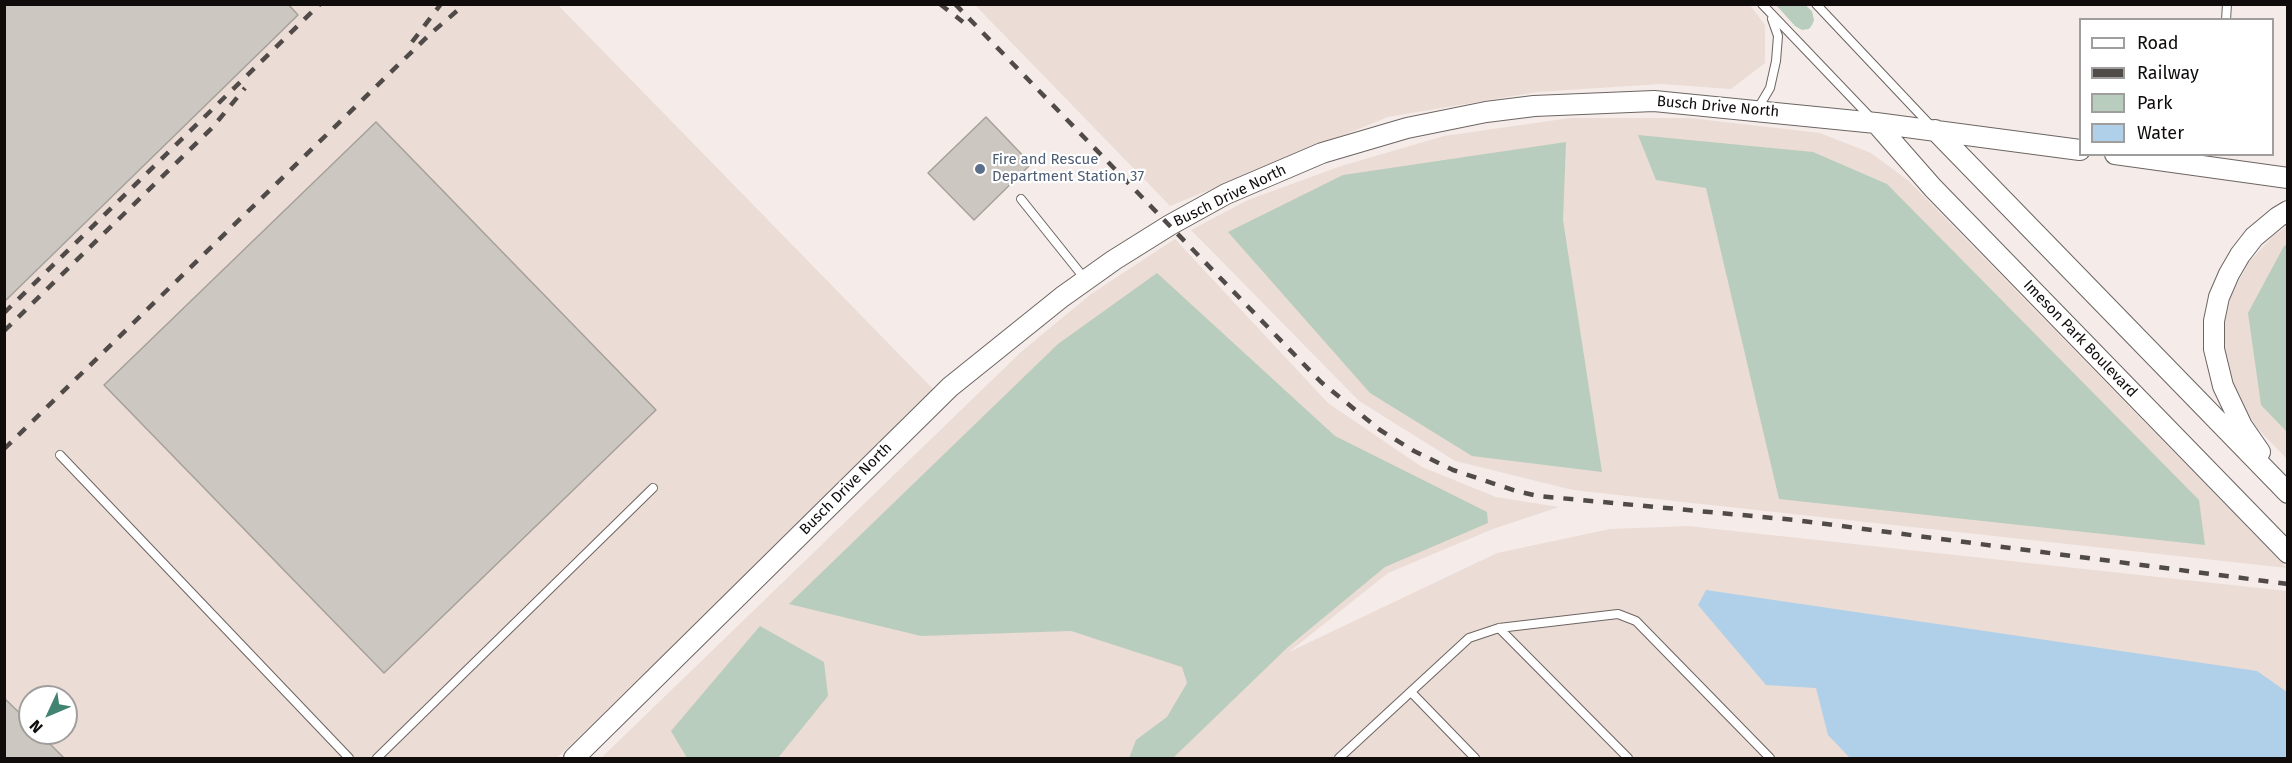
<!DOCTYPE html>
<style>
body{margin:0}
#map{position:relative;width:2292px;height:763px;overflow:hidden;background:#f5ece9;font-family:"Fira Sans",sans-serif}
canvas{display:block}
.frame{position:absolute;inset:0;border:6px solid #0f0c0b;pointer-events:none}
.legend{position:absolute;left:2079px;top:18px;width:195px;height:138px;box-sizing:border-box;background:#fff;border:2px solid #9f9e9d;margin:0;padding:8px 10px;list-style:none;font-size:18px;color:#0f0c0b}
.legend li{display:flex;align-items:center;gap:12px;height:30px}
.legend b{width:30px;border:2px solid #9f9e9d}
.north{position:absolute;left:18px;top:685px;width:60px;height:60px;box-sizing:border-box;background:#fff;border:2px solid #9f9e9d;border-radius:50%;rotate:226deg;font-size:16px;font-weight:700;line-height:24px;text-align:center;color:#0f0c0b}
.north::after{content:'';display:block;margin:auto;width:21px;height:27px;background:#428372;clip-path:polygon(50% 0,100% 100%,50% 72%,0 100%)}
</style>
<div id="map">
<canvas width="2292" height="763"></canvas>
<div class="frame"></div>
<ul class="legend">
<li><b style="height:8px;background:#fff"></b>Road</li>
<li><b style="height:8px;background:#504b49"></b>Railway</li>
<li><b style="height:16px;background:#b8cdbd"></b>Park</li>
<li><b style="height:16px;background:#afd0e8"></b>Water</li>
</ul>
<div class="north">N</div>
</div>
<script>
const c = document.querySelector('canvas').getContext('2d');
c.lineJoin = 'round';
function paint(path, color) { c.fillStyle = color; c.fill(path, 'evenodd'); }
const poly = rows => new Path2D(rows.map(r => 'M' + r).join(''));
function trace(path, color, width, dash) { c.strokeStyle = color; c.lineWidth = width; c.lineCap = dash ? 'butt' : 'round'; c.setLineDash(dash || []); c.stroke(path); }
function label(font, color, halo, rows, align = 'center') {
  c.font = font + ' "Fira Sans",sans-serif'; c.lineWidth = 4.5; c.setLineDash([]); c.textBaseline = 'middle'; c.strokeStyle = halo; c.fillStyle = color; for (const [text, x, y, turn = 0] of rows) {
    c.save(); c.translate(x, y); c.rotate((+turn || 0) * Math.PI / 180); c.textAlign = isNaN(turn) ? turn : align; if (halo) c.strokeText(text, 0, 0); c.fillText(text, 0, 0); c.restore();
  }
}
const built = poly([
 [4,5,558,5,935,391,557,758,5,758],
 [30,697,66,697,66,733,30,733],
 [975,5,1750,5,1765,25,1765,63,1731,89,1661,84,1537,92,1388,117,1170,206],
 [1570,118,1690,118,1820,133,1871,153,1909,181,2287,568,1573,490,1455,461,1359,401,1191,230,1248,200,1341,166,1444,136],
 [2287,226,2287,459,2255,426,2233,388,2225,358,2224,326,2231,296,2248,263,2273,236],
 [1175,239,1328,403,1422,467,1496,497,1559,507,1493,529,1388,573,1289,652,1497,553,1610,529,1688,526,2287,591,2287,758,601,758,1021,352,1091,294]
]);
const green = poly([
 [1776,5,1805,5,1812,11,1814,20,1812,25,1809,29,1802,30,1795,26],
 [1638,135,1813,152,1887,184,2199,500,2205,545,1779,499,1706,188,1656,180],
 [1566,142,1563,220,1602,472,1472,456,1370,393,1228,232,1343,175],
 [2287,244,2287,432,2261,405,2248,313,2284,246],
 [1157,273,1335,436,1487,512,1488,523,1385,567,1288,647,1173,758,1129,758,1136,740,1167,717,1187,683,1182,667,1071,631,921,636,789,604,1058,344],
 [760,626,824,662,828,696,778,758,687,758,671,731]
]);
const water = poly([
 [1706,590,2257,671,2287,692,2287,758,1850,758,1828,735,1816,688,1766,685,1698,605]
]);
const building = poly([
 [4,4,288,4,298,15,4,302,4,4],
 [986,117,1031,164,974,220,928,173,986,117],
 [376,122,656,410,384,673,104,385,376,122],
 [4,698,30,723,30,733,39,733,65,759,4,759,4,698]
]);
const service = poly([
 [1762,4,1871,118],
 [1816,4,1932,127],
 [2226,20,2227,4],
 [1757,110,1770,88,1776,61,1778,36,1772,19],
 [1021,199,1085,279],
 [60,455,349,758],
 [1499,628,1628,758],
 [1411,692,1475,758],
 [377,758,653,488],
 [1339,758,1469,638,1499,628,1618,614,1636,621,1770,758]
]);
const tertiary = poly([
 [1876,123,1933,188,2288,553],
 [1935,130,2288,493],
 [2115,154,2288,178],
 [2260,452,2242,426,2223,386,2214,349,2214,321,2219,297,2229,274,2240,255,2254,237,2278,217,2288,211],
 [574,758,950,387,1062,297,1114,260,1170,225,1226,194,1322,153,1407,128,1486,112,1534,106,1654,101,1876,123,2080,150]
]);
const rail = poly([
 [940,4,963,22],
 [955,4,1321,382,1380,430,1414,451,1453,470,1516,491,1538,496,1795,520,2288,584],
 [412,42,441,4],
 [4,313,320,4],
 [4,331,212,128,245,88],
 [4,449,429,35,465,4]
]);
const markers = [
 [980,169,6,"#5c6f8a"]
];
const streetNames = [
 ["Busch Drive North",1718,107,5],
 ["Busch Drive North",1230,196,-26],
 ["Imeson Park Boulevard",2080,339,46],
 ["Busch Drive North",846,489,-45]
];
const serviceNames = [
 ["Fire and Rescue",992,160],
 ["Department Station 37",992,177]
];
paint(built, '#ecdcd6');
paint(green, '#b8cdbd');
paint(water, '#afd0e8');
paint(building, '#cdc7c1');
trace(building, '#a6a09b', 1.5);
trace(service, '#6c6562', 10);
trace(tertiary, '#6c6562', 22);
trace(service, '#fff', 8);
trace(tertiary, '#fff', 20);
trace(rail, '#504b49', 4.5, [10, 10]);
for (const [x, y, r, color] of markers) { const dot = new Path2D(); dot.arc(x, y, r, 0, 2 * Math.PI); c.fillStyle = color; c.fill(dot); trace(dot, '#fff', 2); }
label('15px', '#0f0c0b', '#fff', streetNames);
label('15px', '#4e5e75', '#fff', serviceNames, 'left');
</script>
